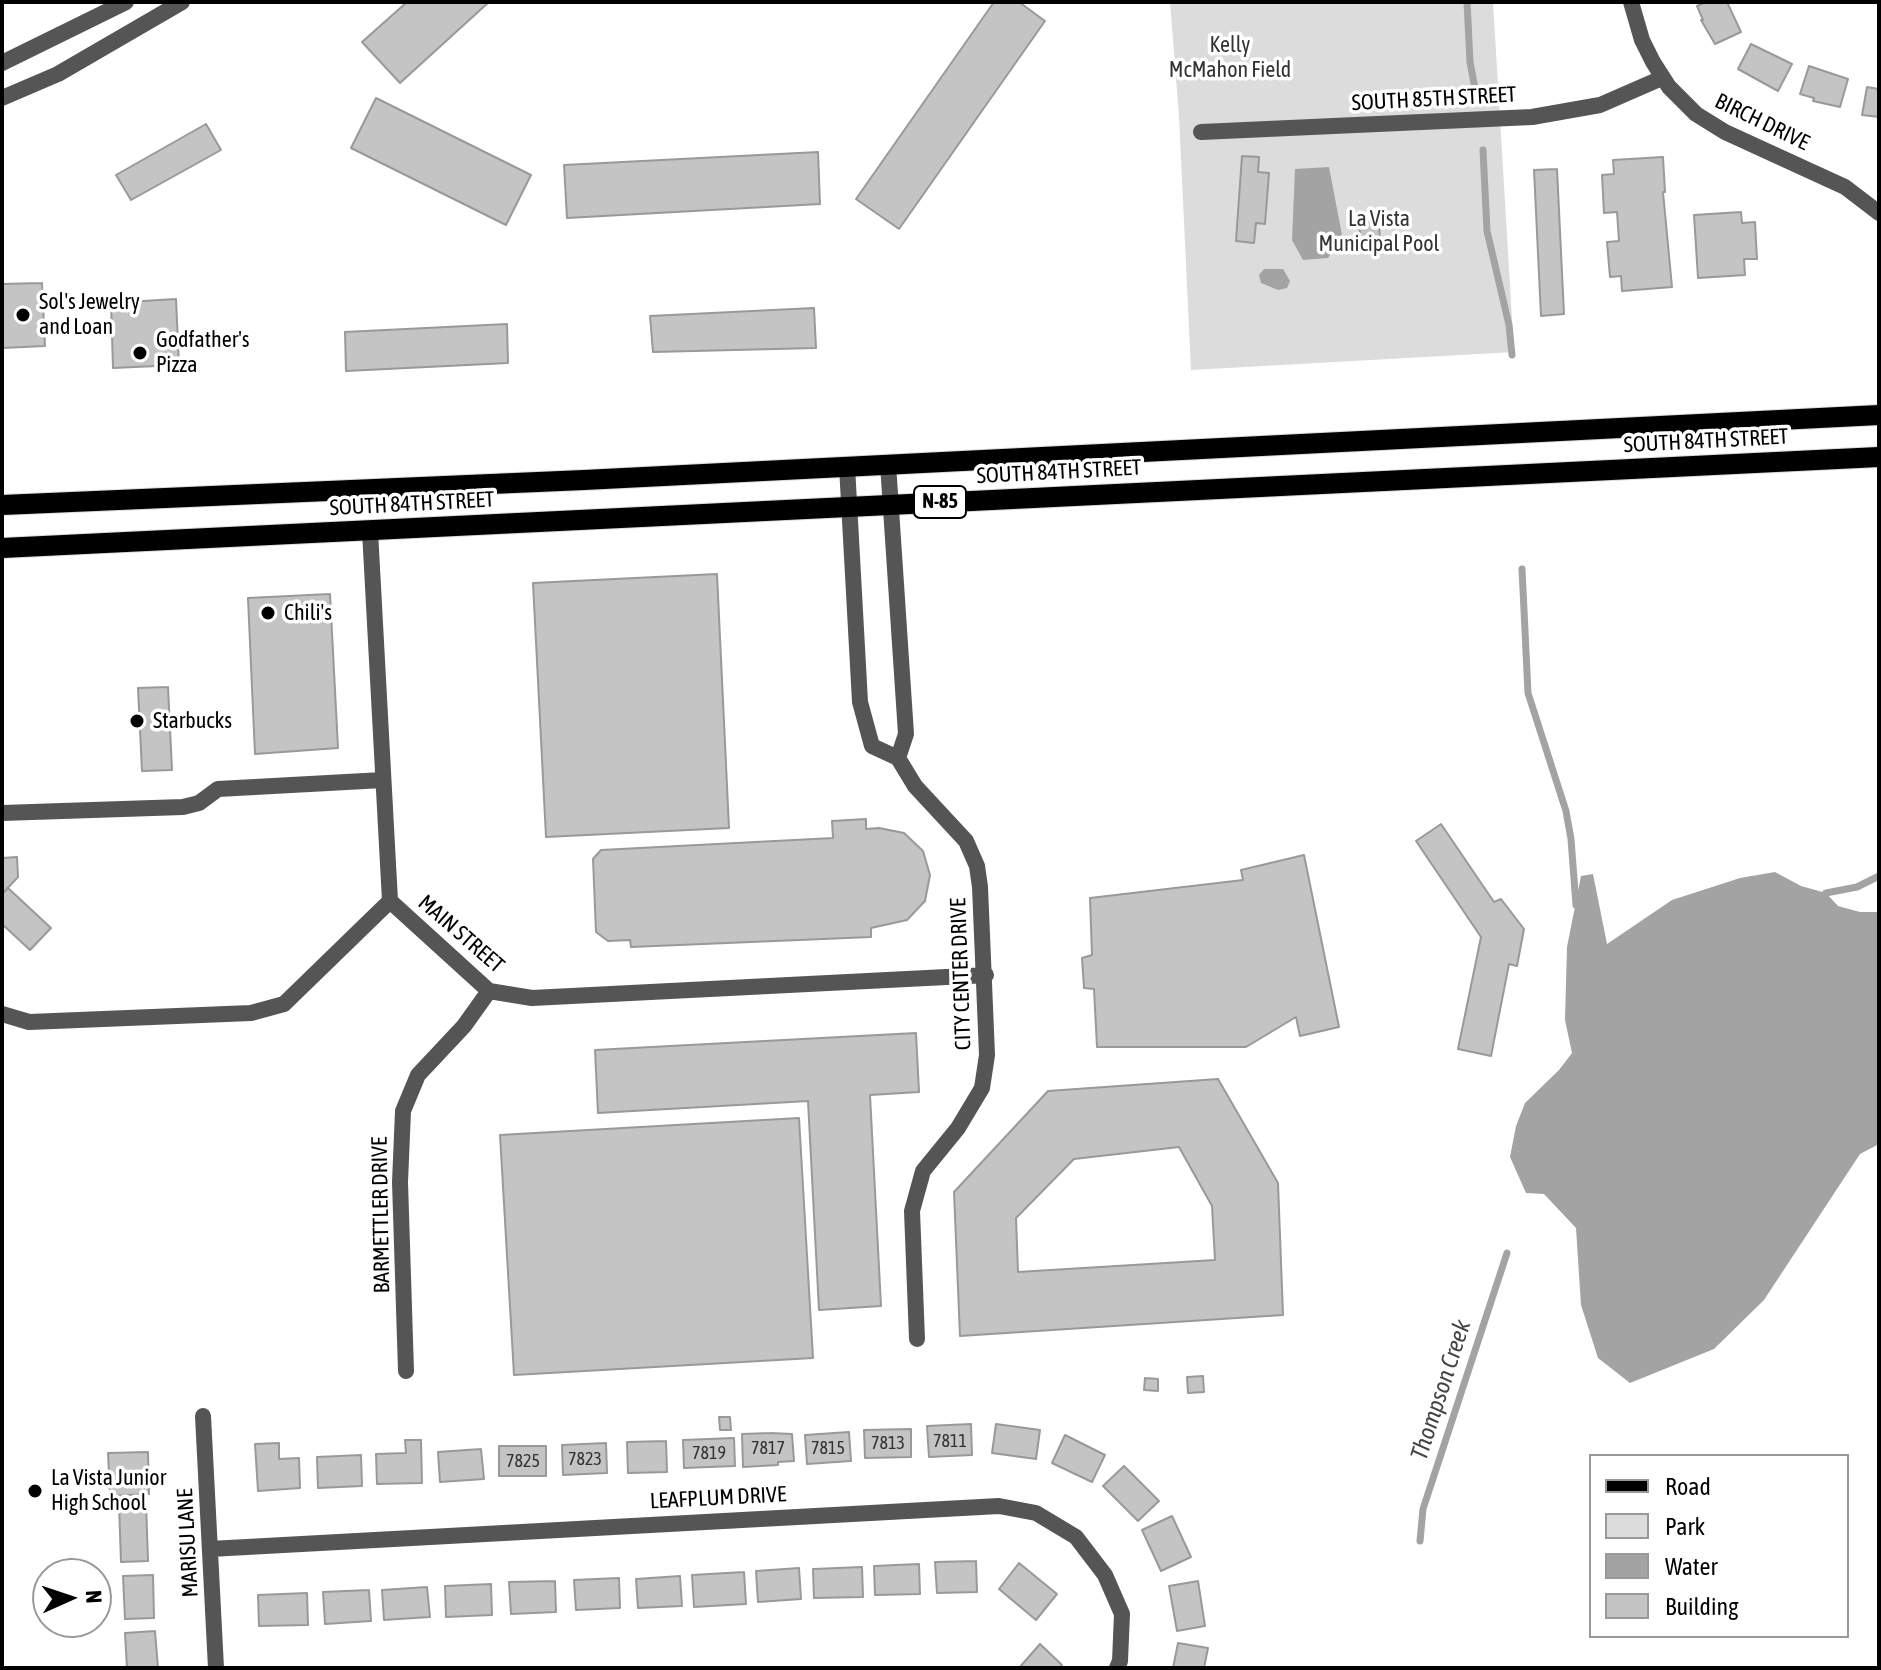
<!DOCTYPE html>
<style>
body{margin:0}
#map{position:relative;width:1881px;height:1670px;overflow:hidden;background:#fff;font-family:"Asap Condensed",sans-serif}
canvas{display:block}
.frame{position:absolute;inset:0;border:4px solid #000;pointer-events:none}
.legend{position:absolute;left:1589px;top:1454px;width:260px;height:184px;box-sizing:border-box;background:#fff;border:2px solid #999;margin:0;padding:10px 14px;list-style:none;font-size:24px;color:#000}
.legend li{display:flex;align-items:center;gap:16px;height:40px}
.legend b{width:40px;border:2px solid #999}
.north{position:absolute;left:32px;top:1558px;width:80px;height:80px;box-sizing:border-box;background:#fff;border:2px solid #999;border-radius:50%;rotate:87deg;font-size:22px;font-weight:700;line-height:32px;text-align:center;color:#000}
.north::after{content:'';display:block;margin:auto;width:28px;height:36px;background:#000;clip-path:polygon(50% 0,100% 100%,50% 72%,0 100%)}
</style>
<div id="map">
<canvas width="1881" height="1670"></canvas>
<div class="frame"></div>
<ul class="legend">
<li><b style="height:10px;background:#000"></b>Road</li>
<li><b style="height:22px;background:#dcdcdc"></b>Park</li>
<li><b style="height:22px;background:#a3a3a3"></b>Water</li>
<li><b style="height:22px;background:#c4c4c4"></b>Building</li>
</ul>
<div class="north">N</div>
</div>
<script>
const c = document.querySelector('canvas').getContext('2d');
c.lineJoin = 'round';
function paint(path, color) { c.fillStyle = color; c.fill(path, 'evenodd'); }
const poly = rows => new Path2D(rows.map(r => 'M' + r).join(''));
function trace(path, color, width, dash) { c.strokeStyle = color; c.lineWidth = width; c.lineCap = dash ? 'butt' : 'round'; c.setLineDash(dash || []); c.stroke(path); }
function label(font, color, halo, rows, align = 'center') {
  c.font = font + ' "Asap Condensed",sans-serif'; c.lineWidth = 7; c.setLineDash([]); c.textBaseline = 'middle'; c.strokeStyle = halo; c.fillStyle = color; for (const [text, x, y, turn = 0] of rows) {
    c.save(); c.translate(x, y); c.rotate((+turn || 0) * Math.PI / 180); c.textAlign = isNaN(turn) ? turn : align; if (halo) c.strokeText(text, 0, 0); c.fillText(text, 0, 0); c.restore();
  }
}
const green = poly([
 [1170,2,1493,2,1514,352,1191,370,1179,116]
]);
const water = poly([
 [1329,167,1342,235,1328,258,1303,260,1292,240,1295,169],
 [1264,269,1283,269,1290,281,1287,288,1278,290,1261,283,1259,275],
 [1775,872,1801,886,1826,893,1838,906,1860,912,1879,912,1879,1144,1860,1154,1764,1300,1714,1349,1630,1383,1598,1358,1581,1305,1576,1228,1544,1194,1526,1193,1510,1157,1516,1126,1525,1103,1559,1070,1572,1053,1565,1020,1567,947,1581,876,1593,874,1607,944,1672,900,1740,878]
]);
const stream = poly([
 [1467,2,1470,62,1476,94],
 [1483,150,1487,231,1509,325,1512,355],
 [1522,569,1528,693,1566,811,1571,839,1576,905],
 [1826,893,1857,887,1879,876],
 [1420,1541,1423,1509,1507,1253]
]);
const building = poly([
 [407,2,489,2,400,83,362,42,407,2],
 [994,2,1019,2,1045,21,899,229,856,199,994,2],
 [1706,2,1727,2,1741,32,1715,44,1701,20,1703,20,1697,6,1706,2],
 [1751,44,1792,64,1778,91,1738,69,1751,44],
 [1809,66,1848,79,1840,107,1813,101,1814,98,1800,94,1809,66],
 [1867,87,1879,89,1879,117,1862,115,1867,87],
 [376,98,531,175,506,225,351,148,376,98],
 [206,124,221,150,131,200,116,175,206,124],
 [818,152,820,204,567,218,564,165,818,152],
 [1242,156,1259,157,1258,172,1269,173,1265,224,1256,223,1254,243,1236,241,1242,156],
 [1663,157,1665,192,1663,192,1672,287,1622,291,1621,276,1610,277,1607,242,1619,241,1617,212,1604,213,1602,175,1614,174,1613,160,1663,157],
 [1557,169,1564,314,1541,316,1534,170,1557,169],
 [1741,212,1742,223,1755,222,1757,259,1744,259,1745,275,1698,278,1694,215,1741,212],
 [1379,221,1380,242,1361,244,1359,223,1379,221],
 [42,283,45,346,2,348,2,284,42,283],
 [176,299,179,365,113,368,111,303,176,299],
 [814,308,816,348,653,352,650,316,814,308],
 [507,324,508,363,346,371,345,332,507,324],
 [717,574,729,828,546,837,533,583,717,574],
 [330,594,338,748,255,754,248,598,330,594],
 [168,687,172,770,142,771,138,688,168,687],
 [866,819,866,829,879,828,904,833,923,851,930,875,925,901,907,920,871,928,871,937,631,947,630,940,608,941,596,932,593,859,601,850,833,838,832,821,866,819],
 [1441,824,1494,902,1501,899,1524,929,1517,966,1509,964,1491,1056,1458,1049,1481,937,1416,841,1441,824],
 [1304,855,1339,1027,1300,1036,1296,1017,1246,1047,1097,1047,1094,989,1084,988,1082,958,1092,955,1090,898,1243,880,1241,870,1304,855],
 [17,857,18,877,2,894,2,858,17,857],
 [8,888,51,928,30,950,2,924,2,894,8,888],
 [916,1033,919,1092,870,1095,881,1306,819,1310,808,1101,598,1113,595,1050,916,1033],
 [1218,1079,1278,1183,1283,1315,960,1336,954,1192,1048,1091,1218,1079],
 [1179,1147,1212,1206,1215,1260,1018,1272,1016,1218,1074,1159,1179,1147],
 [799,1118,813,1358,514,1375,500,1135,799,1118],
 [1203,1376,1204,1392,1188,1393,1187,1377,1203,1376],
 [1145,1378,1158,1379,1158,1391,1144,1390,1145,1378],
 [719,1417,730,1417,731,1430,720,1430,719,1417],
 [971,1424,972,1455,929,1457,927,1426,971,1424],
 [996,1424,1040,1430,1036,1459,992,1453,996,1424],
 [911,1429,911,1457,865,1458,864,1430,911,1429],
 [849,1432,851,1461,807,1464,805,1435,849,1432],
 [771,1433,792,1434,794,1461,778,1462,778,1465,743,1467,742,1434,771,1433],
 [1065,1435,1105,1455,1092,1482,1052,1463,1065,1435],
 [734,1438,735,1466,684,1468,683,1440,734,1438],
 [405,1440,421,1440,422,1483,377,1484,376,1454,406,1453,405,1440],
 [666,1441,667,1472,628,1473,627,1442,666,1441],
 [279,1443,279,1459,299,1458,300,1488,258,1491,255,1444,279,1443],
 [606,1443,607,1473,563,1475,562,1445,606,1443],
 [499,1446,546,1446,546,1476,499,1476,499,1446],
 [481,1449,484,1479,440,1482,438,1452,481,1449],
 [148,1452,149,1494,110,1496,108,1453,148,1452],
 [361,1455,362,1486,318,1488,317,1457,361,1455],
 [1124,1466,1159,1501,1138,1521,1103,1486,1124,1466],
 [146,1503,148,1561,121,1562,119,1504,146,1503],
 [1172,1516,1191,1557,1161,1571,1142,1530,1172,1516],
 [976,1561,977,1592,937,1593,935,1562,976,1561],
 [1019,1563,1057,1594,1036,1620,999,1589,1019,1563],
 [919,1564,920,1594,875,1595,874,1566,919,1564],
 [862,1567,863,1597,814,1598,813,1569,862,1567],
 [799,1568,801,1599,758,1602,756,1571,799,1568],
 [744,1572,746,1604,694,1607,692,1575,744,1572],
 [153,1575,154,1618,125,1619,123,1576,153,1575],
 [680,1576,682,1606,638,1608,636,1579,680,1576],
 [619,1578,620,1608,576,1610,574,1580,619,1578],
 [555,1581,556,1612,511,1614,509,1582,555,1581],
 [1198,1581,1205,1626,1177,1631,1169,1586,1198,1581],
 [491,1584,492,1615,446,1617,445,1586,491,1584],
 [427,1587,430,1617,384,1620,382,1590,427,1587],
 [369,1590,371,1621,325,1624,323,1592,369,1590],
 [307,1593,308,1625,259,1626,258,1595,307,1593],
 [155,1631,158,1668,127,1668,125,1633,155,1631],
 [1178,1643,1208,1648,1204,1668,1173,1668,1178,1643],
 [1040,1644,1062,1665,1059,1668,1019,1668,1040,1644]
]);
const street = poly([
 [1631,2,1642,40,1653,62,1669,87,1696,114,1725,132,1845,187,1879,213],
 [2,63,126,2],
 [2,98,58,74,182,2],
 [1201,132,1532,117,1600,105,1662,78],
 [888,464,906,734,898,758],
 [847,466,860,702,872,746,898,758,915,786,966,841,977,866,980,887,987,1055,982,1088,958,1128,923,1171,912,1211,917,1339],
 [370,531,390,901],
 [2,813,183,807,199,803,218,789,383,780],
 [390,901,489,991,532,998,986,975],
 [2,1014,29,1022,251,1013,284,1004,390,901],
 [406,1371,400,1182,403,1111,418,1075,464,1026,489,991],
 [203,1416,216,1668],
 [210,1549,999,1506,1036,1513,1076,1537,1105,1575,1122,1614,1120,1661,1117,1668]
]);
const primary = poly([
 [2,505,584,480,1879,415],
 [2,548,1879,457]
]);
const markers = [
 [23,315,8,"#000"],
 [140,353,8,"#000"],
 [268,613,8,"#000"],
 [137,721,8,"#000"],
 [35,1491,8,"#000"]
];
const numberNames = [
 ["7811",950,1441],
 ["7813",888,1443],
 ["7817",768,1448],
 ["7815",828,1448],
 ["7819",709,1453],
 ["7823",585,1459],
 ["7825",523,1461]
];
const shields = [
 [940,502,52]
];
const shieldNames = [
 ["N-85",940,502]
];
const parkNames = [
 ["Kelly",1230,45],
 ["McMahon Field",1230,70],
 ["La Vista",1379,219],
 ["Municipal Pool",1379,244]
];
const streetNames = [
 ["SOUTH 85TH STREET",1434,99,-3],
 ["BIRCH DRIVE",1762,122,26],
 ["SOUTH 84TH STREET",1706,441,-3],
 ["SOUTH 84TH STREET",1059,472,-3],
 ["SOUTH 84TH STREET",412,504,-3],
 ["MAIN STREET",461,934,41],
 ["CITY CENTER DRIVE",961,974,-92],
 ["BARMETTLER DRIVE",381,1215,-91],
 ["LEAFPLUM DRIVE",718,1498,-3],
 ["MARISU LANE",188,1543,-93]
];
const poiNames = [
 ["Sol's Jewelry",39,302],
 ["and Loan",39,327],
 ["Godfather's",156,340],
 ["Pizza",156,365],
 ["Chili's",284,613],
 ["Starbucks",153,721],
 ["La Vista Junior",51,1478],
 ["High School",51,1503]
];
const waterNames = [
 ["Thompson Creek",1441,1390,-72]
];
paint(green, '#dcdcdc');
paint(water, '#a3a3a3');
trace(stream, '#a3a3a3', 7);
paint(building, '#c4c4c4');
trace(building, '#999', 2);
trace(primary, '#dbdbdb', 22);
trace(street, '#555', 16);
trace(primary, '#000', 20);
for (const [x, y, r, color] of markers) { const dot = new Path2D(); dot.arc(x, y, r, 0, 2 * Math.PI); c.fillStyle = color; c.fill(dot); trace(dot, '#fff', 3); }
label('18px', '#313131', null, numberNames);
for (const [x, y, w] of shields) { const box = new Path2D(); box.roundRect(x - w / 2, y - 16, w, 32, 6); c.fillStyle = '#fff'; c.fill(box); trace(box, '#000', 2); }
label('bold 20px', '#000', null, shieldNames);
label('22px', '#333', '#fff', parkNames);
label('22px', '#000', '#fff', streetNames);
label('22px', '#000', '#fff', poiNames, 'left');
label('italic 24px', '#444', '#fff', waterNames);
</script>
